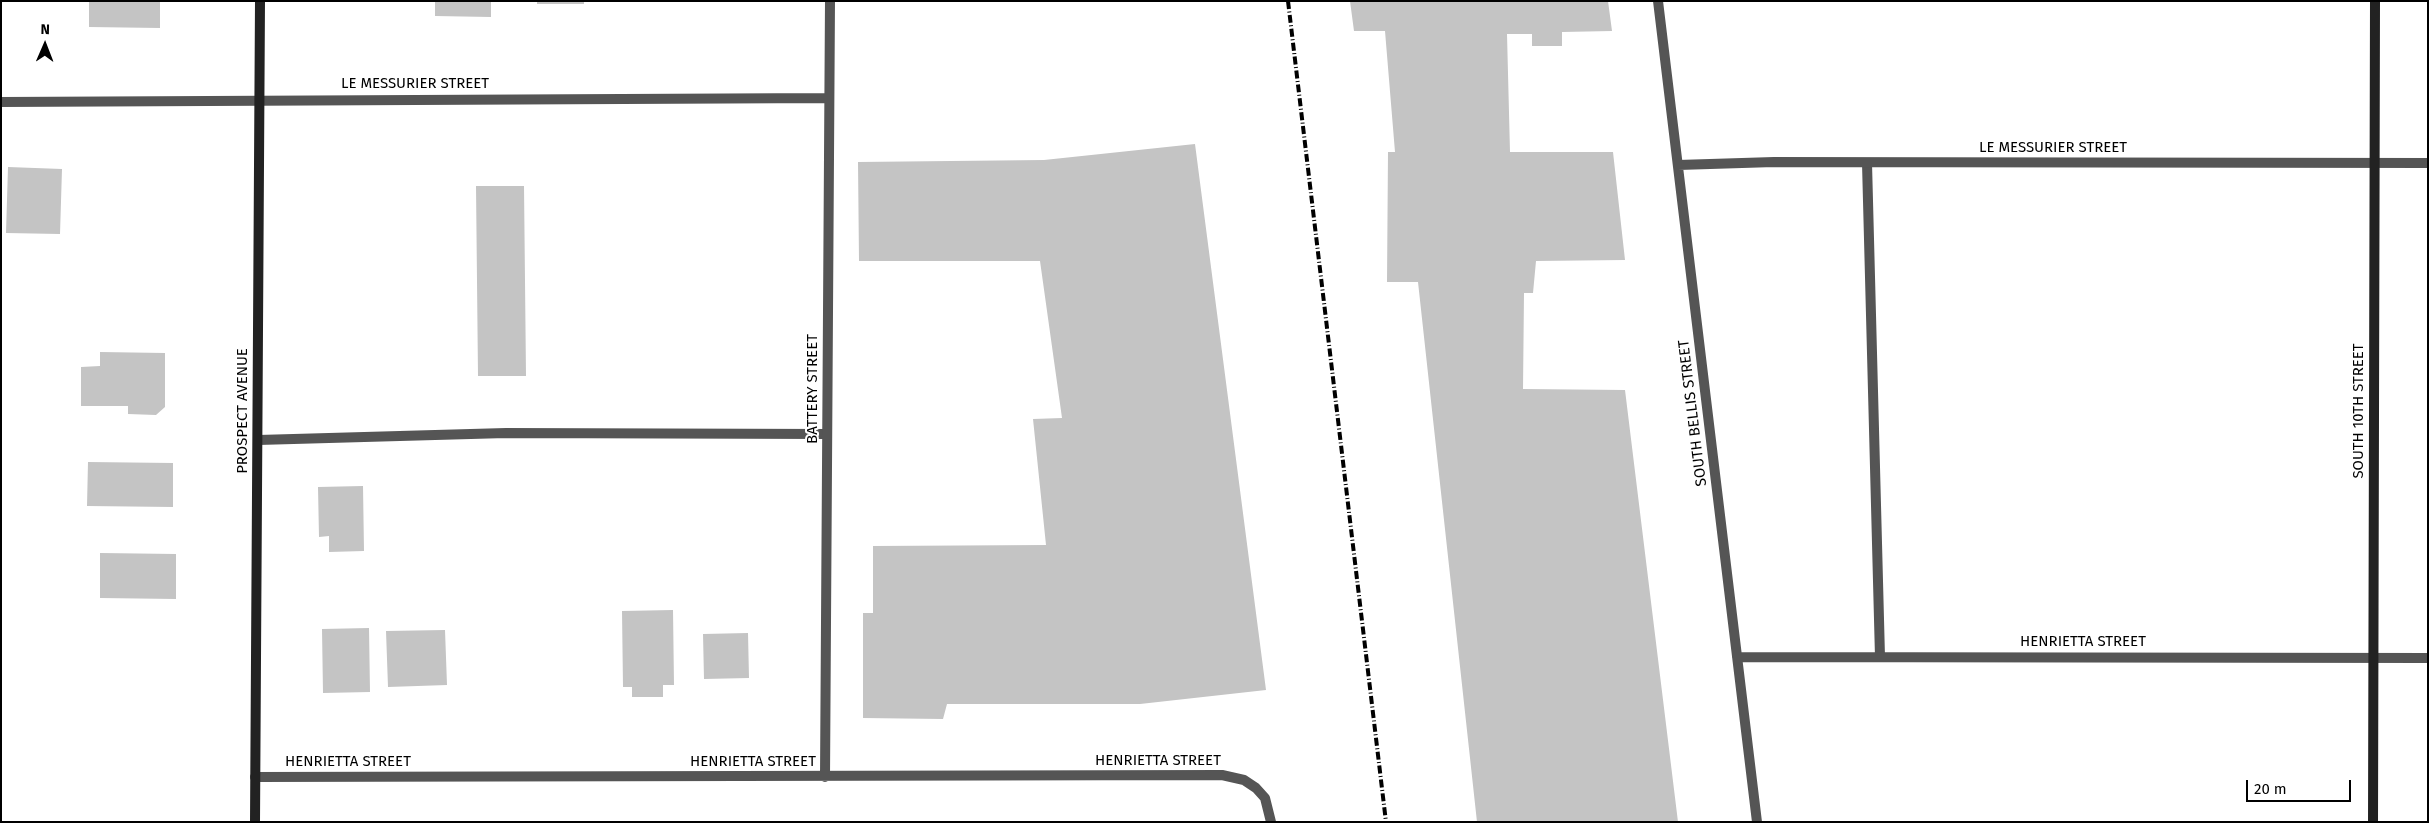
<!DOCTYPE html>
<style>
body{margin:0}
#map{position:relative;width:2429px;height:823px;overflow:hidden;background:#fff;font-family:"Fira Sans",sans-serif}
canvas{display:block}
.frame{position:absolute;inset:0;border:2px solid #000;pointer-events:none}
.north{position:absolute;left:20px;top:20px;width:50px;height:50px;-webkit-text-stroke:4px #fff;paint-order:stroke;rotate:1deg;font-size:14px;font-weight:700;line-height:20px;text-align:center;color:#000}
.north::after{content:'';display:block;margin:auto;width:18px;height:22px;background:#000;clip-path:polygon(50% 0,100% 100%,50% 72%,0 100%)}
.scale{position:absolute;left:2246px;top:780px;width:105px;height:22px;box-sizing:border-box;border:2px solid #000;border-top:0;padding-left:6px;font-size:15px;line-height:18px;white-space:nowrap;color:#000;-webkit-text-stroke:4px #fff;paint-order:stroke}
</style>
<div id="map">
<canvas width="2429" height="823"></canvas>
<div class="frame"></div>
<div class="north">N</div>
<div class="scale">20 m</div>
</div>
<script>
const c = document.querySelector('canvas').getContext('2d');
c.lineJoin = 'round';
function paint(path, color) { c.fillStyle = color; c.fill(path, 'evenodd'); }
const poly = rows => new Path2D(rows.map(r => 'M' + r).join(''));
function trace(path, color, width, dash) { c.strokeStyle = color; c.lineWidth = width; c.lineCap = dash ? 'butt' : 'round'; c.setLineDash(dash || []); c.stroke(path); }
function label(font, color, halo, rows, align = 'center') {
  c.font = font + ' "Fira Sans",sans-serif'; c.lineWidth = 4; c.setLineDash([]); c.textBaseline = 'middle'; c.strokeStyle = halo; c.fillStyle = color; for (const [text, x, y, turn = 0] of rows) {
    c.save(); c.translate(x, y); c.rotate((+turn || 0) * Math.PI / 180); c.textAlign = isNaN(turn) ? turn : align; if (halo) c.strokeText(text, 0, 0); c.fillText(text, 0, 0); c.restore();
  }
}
const building = poly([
 [89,1,160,1,160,28,89,27],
 [435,1,491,1,491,17,435,16],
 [537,1,584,1,584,4,537,4],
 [1350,1,1608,1,1612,31,1562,32,1562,46,1532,46,1532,34,1507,34,1510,152,1613,152,1625,260,1536,261,1533,293,1524,293,1523,389,1625,390,1678,822,1477,822,1418,282,1387,282,1388,152,1395,152,1385,31,1354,31],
 [1195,144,1266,690,1140,704,947,704,943,719,863,718,863,613,873,613,873,546,1046,545,1033,419,1062,418,1040,261,859,261,858,162,1044,160],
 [8,167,62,169,60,234,6,233],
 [476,186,524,186,526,376,478,376],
 [100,352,165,353,165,407,156,415,128,414,128,406,81,406,81,367,100,366],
 [88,462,173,463,173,507,87,506],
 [363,486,364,551,329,552,329,536,319,537,318,487],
 [100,553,176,554,176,599,100,598],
 [673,610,674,685,663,685,663,697,632,697,632,687,623,687,622,611],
 [369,628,370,692,323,693,322,629],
 [445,630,447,685,388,687,386,631],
 [748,633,749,678,704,679,703,634]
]);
const lane = poly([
 [1867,163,1880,657],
 [258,440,506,433,827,434]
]);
const street = poly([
 [1658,1,1757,822],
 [1,102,829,98],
 [1678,165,1774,162,2428,163],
 [1737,657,2428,658],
 [255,777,1222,775,1244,780,1256,788,1265,798,1271,822],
 [825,777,830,1]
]);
const secondary = poly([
 [255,822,260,1],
 [2373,822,2375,1]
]);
const rail = poly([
 [1288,1,1386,822]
]);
const streetNames = [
 ["LE MESSURIER STREET",415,84],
 ["LE MESSURIER STREET",2053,148],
 ["BATTERY STREET",813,389,-90],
 ["PROSPECT AVENUE",243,411,-90],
 ["SOUTH 10TH STREET",2359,411,-90],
 ["SOUTH BELLIS STREET",1693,413,-97],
 ["HENRIETTA STREET",2083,642],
 ["HENRIETTA STREET",1158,761],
 ["HENRIETTA STREET",348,762],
 ["HENRIETTA STREET",753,762]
];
paint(building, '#c4c4c4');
trace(lane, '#555', 10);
trace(street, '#555', 10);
trace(secondary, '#222', 10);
trace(rail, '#000', 4, [8, 2.5, 1, 2.5]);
label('15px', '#000', '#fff', streetNames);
</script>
